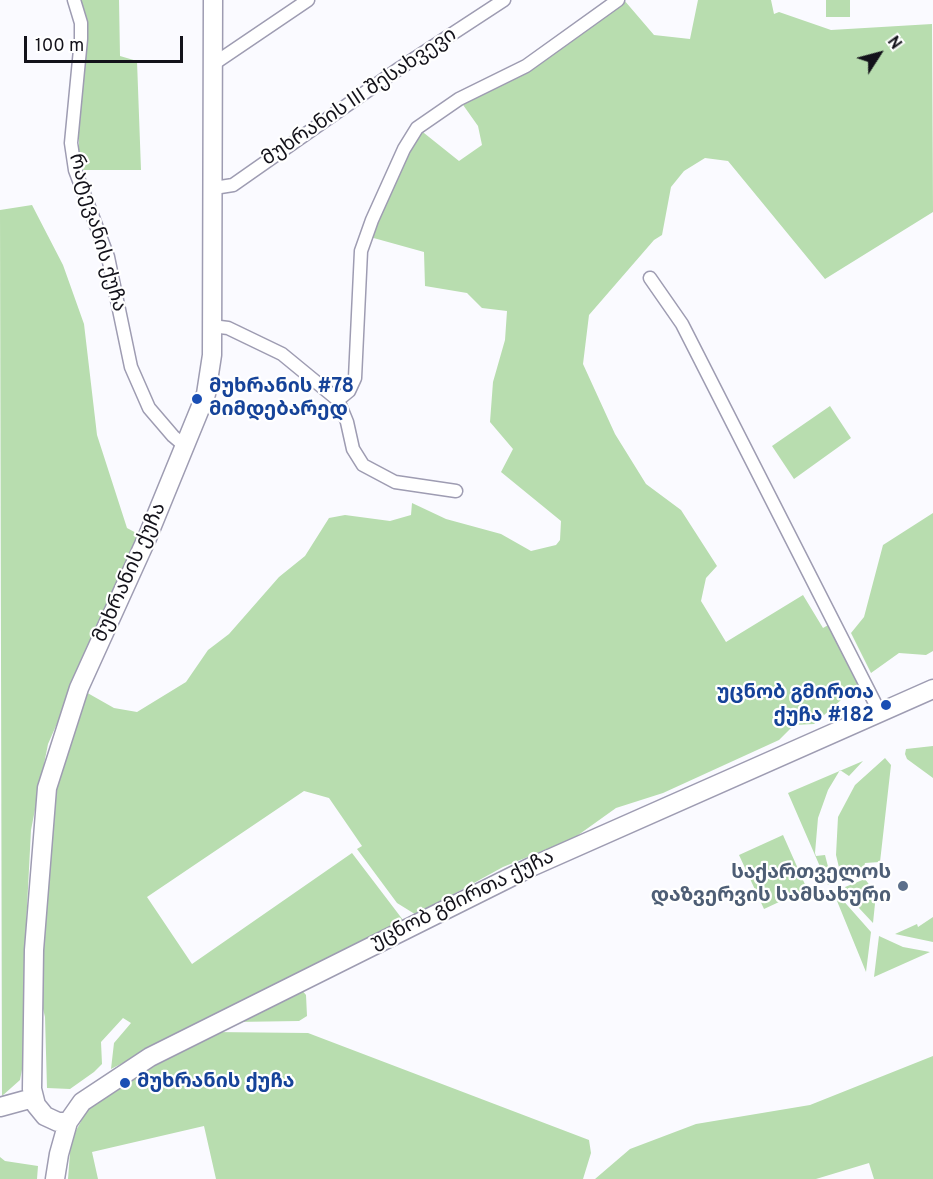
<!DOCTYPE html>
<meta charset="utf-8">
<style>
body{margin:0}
#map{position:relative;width:933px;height:1179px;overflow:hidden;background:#fafaff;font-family:Overpass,sans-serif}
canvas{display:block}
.north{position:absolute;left:849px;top:24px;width:60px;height:60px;-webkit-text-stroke:4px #fff;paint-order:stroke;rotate:54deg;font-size:16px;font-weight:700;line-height:24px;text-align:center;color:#13121a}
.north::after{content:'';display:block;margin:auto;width:21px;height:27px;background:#13121a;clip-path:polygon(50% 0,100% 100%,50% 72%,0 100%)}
.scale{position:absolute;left:24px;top:36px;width:159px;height:27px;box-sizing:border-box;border:3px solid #13121a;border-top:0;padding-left:8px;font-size:18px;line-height:21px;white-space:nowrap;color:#13121a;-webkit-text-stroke:4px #fff;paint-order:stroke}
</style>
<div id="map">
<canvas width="933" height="1179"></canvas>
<div class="north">N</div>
<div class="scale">100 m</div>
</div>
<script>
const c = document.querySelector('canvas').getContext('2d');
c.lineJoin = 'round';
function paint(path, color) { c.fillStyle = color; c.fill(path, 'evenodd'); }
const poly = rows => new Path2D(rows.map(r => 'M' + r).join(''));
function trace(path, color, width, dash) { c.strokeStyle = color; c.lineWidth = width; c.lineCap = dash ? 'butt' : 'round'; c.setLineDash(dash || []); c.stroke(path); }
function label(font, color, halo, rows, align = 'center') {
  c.font = font + ' Overpass,"Noto Sans Georgian",sans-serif'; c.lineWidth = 4.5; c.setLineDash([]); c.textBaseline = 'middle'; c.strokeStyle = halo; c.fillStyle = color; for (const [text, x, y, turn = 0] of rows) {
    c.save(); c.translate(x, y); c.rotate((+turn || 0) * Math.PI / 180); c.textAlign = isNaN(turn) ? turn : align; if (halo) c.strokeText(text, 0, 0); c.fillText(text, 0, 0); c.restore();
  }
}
const green = poly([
 [79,0,119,0,120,56,137,61,141,170,79,170],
 [624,0,654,35,690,39,698,0,771,0,774,14,779,12,831,30,932,24,933,212,825,279,728,161,705,158,684,171,671,187,662,235,654,240,589,315,583,364,615,434,646,484,681,510,717,566,706,578,701,601,726,642,803,595,823,628,830,624,859,684,814,724,794,725,779,740,663,793,616,808,574,838,503,867,421,912,418,916,397,903,357,849,362,846,329,798,304,791,147,897,192,964,352,853,403,920,111,1069,114,1043,131,1023,123,1018,101,1042,102,1064,94,1072,70,1089,47,1088,45,1017,39,992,56,777,84,691,114,708,137,712,186,682,208,650,229,634,279,577,305,556,329,518,345,515,390,521,411,515,412,503,446,519,501,534,531,551,556,545,560,540,561,521,501,472,513,449,490,422,493,382,505,340,507,311,482,308,467,293,425,286,424,252,370,237,419,129,459,161,482,145,478,126,461,102],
 [826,0,850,0,850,17,826,17],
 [32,205,63,265,84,324,97,435,127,528,140,535,48,744,31,830,25,946,25,1054,20,1080,2,1096,0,210],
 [830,406,851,438,794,479,772,446],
 [933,513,933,651,926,655,899,653,871,673,851,633,864,617,883,545],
 [933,746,933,778,907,759,905,754,906,749],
 [885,758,891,765,880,862,865,863,863,870,842,880,836,855,838,817,855,785],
 [863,761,849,776,840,770,828,790,818,818,815,853,816,856,825,855,832,882,828,885,788,793],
 [783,835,807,889,764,909,739,855],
 [865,879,876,894,873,923,858,907,845,887],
 [835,896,840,897,871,932,866,972],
 [933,917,933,942,895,934,917,924,918,927],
 [879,936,903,947,930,952,874,977],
 [301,989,306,995,307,1016,299,1021,234,1022],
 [213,1032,308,1033,589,1140,591,1153,583,1179,216,1179,204,1126,92,1152,98,1179,68,1179,71,1140,92,1101,126,1080],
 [933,1056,933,1179,874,1179,869,1163,816,1179,595,1179,630,1149,696,1124,810,1105],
 [0,1157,5,1161,38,1166,37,1179,0,1179]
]);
const street = poly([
 [74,0,81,23,81,39,71,143,75,170,108,257,131,367,149,408,173,436,186,447],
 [212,65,308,0],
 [214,188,233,185,400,68,504,0],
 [650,278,682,324,880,713],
 [212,326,228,328,282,354,338,400,347,422,353,449,363,465,395,482,456,491],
 [338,400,349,391,355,378,361,251,372,220,404,149,417,128,459,99,526,66,618,0]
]);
const secondary = poly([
 [0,1107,33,1098],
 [68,1122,58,1122,45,1116,36,1105,32,1089,34,950,47,788,79,688,147,538,206,394,212,355,213,0],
 [55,1179,59,1154,68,1122,82,1102,150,1057,531,867,933,689]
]);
const markers = [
 [197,399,6,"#1a4fb4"],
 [886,705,6,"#1a4fb4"],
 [903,886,6,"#5c6f8a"],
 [125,1083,6,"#1a4fb4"]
];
const streetNames = [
 ["მუხრანის III შესახვევი",360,98,-34],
 ["რატევანის ქუჩა",96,233,74],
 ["მუხრანის ქუჩა",131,573,-66],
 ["უცნობ გმირთა ქუჩა",463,901,-26]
];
const transitNames = [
 ["მუხრანის #78",209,388],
 ["მიმდებარედ",209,411],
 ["უცნობ გმირთა",874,694,"right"],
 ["ქუჩა #182",874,717,"right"],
 ["მუხრანის ქუჩა",137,1083]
];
const serviceNames = [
 ["საქართველოს",891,874],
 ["დაზვერვის სამსახური",891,897]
];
paint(green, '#b8ddaf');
trace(street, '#9e9cb2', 15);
trace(secondary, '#9e9cb2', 21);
trace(street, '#fff', 12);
trace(secondary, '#fff', 18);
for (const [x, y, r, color] of markers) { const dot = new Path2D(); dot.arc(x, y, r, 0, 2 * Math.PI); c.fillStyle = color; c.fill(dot); trace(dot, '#fff', 2); }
label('20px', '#13121a', '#fff', streetNames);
label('bold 20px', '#164399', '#fff', transitNames, 'left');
label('bold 20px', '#4e5e75', '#fff', serviceNames, 'right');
</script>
